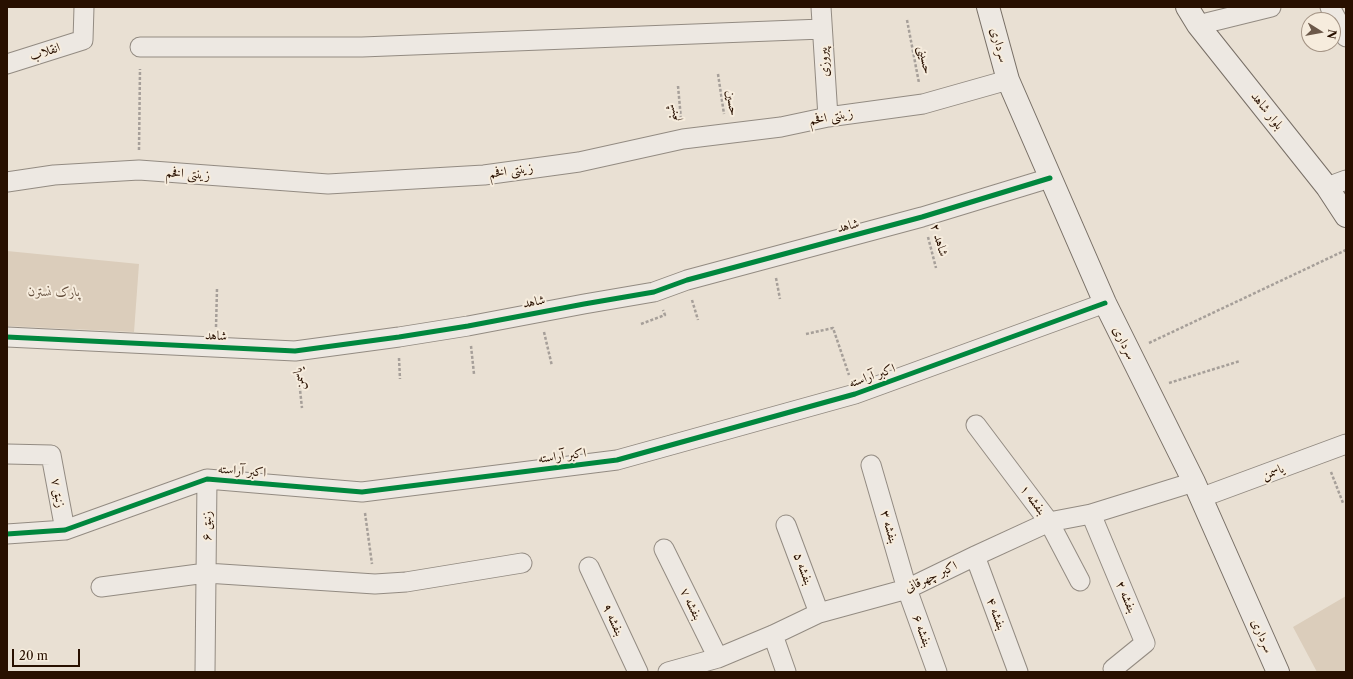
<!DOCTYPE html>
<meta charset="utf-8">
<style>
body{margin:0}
#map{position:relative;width:1353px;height:679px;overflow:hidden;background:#e9e0d3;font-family:"Libre Caslon Text",serif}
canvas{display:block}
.frame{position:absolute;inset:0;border:8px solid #281000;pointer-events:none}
.north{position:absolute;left:1301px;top:12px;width:40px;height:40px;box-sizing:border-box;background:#f6ecdd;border:1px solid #a49485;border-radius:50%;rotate:101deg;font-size:11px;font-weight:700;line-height:16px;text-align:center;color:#281000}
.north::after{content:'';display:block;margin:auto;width:14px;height:18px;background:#6c594a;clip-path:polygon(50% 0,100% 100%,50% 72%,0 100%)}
.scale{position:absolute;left:12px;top:649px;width:68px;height:18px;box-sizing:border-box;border:2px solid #281000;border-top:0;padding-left:5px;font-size:12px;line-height:14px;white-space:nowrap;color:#281000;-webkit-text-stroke:3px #f6ecdd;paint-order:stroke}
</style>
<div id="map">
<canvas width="1353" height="679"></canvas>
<div class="frame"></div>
<div class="north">N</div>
<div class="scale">20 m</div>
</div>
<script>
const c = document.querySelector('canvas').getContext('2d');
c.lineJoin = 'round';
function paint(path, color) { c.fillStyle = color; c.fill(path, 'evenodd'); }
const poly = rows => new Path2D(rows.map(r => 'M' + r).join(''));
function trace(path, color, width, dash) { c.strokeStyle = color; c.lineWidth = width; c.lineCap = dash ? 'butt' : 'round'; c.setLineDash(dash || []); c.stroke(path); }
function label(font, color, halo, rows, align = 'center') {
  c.font = font + ' "Libre Caslon Text",Amiri,serif'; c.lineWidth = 4; c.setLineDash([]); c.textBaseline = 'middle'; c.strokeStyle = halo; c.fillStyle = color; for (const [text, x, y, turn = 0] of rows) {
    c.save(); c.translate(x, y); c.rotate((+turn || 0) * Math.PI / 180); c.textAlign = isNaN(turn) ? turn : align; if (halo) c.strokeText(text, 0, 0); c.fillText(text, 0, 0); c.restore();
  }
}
const green = poly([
 [7,251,139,264,134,332,7,326],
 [1346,596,1346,672,1317,672,1293,627]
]);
const path = poly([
 [907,20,919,83],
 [718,74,724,114],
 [678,86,681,119],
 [139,150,140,69],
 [928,237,936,268],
 [776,278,780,299],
 [692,300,698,320],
 [641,324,665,315,663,310],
 [216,327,217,289],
 [544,332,552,366],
 [806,334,833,328,849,375],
 [1149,343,1346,250],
 [471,346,474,374],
 [399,358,400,379],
 [298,371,302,408],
 [1169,383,1240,361],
 [1331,472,1343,503],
 [365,513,372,564]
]);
const street = poly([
 [821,7,828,117],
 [1330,7,1346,37],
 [1198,25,1271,7],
 [140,47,362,47,822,29],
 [7,64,83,40,84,7],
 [7,182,54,175,139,170,328,184,484,175,579,162,683,139,781,127,828,117,923,104,1008,80],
 [1327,187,1346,180],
 [7,337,295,351,399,337,468,326,584,304,654,292,687,280,922,217,1050,178],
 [976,425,1049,522,1080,581],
 [7,454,51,455,65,530],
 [871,465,907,589,937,672],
 [1200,498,1346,444],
 [1091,514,1145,643,1113,669],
 [786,525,819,613],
 [7,534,65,530,207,479,362,492,617,460,855,394,1105,303],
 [664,549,718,658],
 [975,556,1018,672],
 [589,567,638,672],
 [101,587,206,573,375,584,406,582,522,563],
 [773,635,786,672],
 [205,672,207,479],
 [668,672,718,658,773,635,819,613,907,589,975,556,1049,522,1091,514,1194,482]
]);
const secondary = poly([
 [988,7,1008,80,1105,303,1194,482,1278,672],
 [1187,7,1198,25,1327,187,1346,216]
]);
const cycleway = poly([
 [7,337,295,351,399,337,468,326,584,304,654,292,687,280,922,217,1050,178],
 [7,534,65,530,207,479,362,492,617,460,855,394,1105,303]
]);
const streetNames = [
 ["سرداری",999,45,74],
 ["انقلاب",45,52,-18],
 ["حسینی",925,60,79],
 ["پیروزی",824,62,-94],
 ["حسین",732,103,82],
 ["بلوار شاهد",1267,111,52],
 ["شبنم",671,113,-95],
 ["زینتی افخم",831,117,-10],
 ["زینتی افخم",511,171,-8],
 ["زینتی افخم",188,174,4],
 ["شاهد",848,226,-15],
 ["شاهد ۲",939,240,74],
 ["شاهد",534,302,-11],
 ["شاهد",216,336,3],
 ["سرداری",1124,343,64],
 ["اکبر آراسته",872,376,-19],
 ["یاسمن",299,379,-97],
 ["اکبر آراسته",562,456,-7],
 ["اکبر آراسته",242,471,5],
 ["یاسمن",1273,472,-20],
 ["زنبق ۷",58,493,80],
 ["بنفشه ۱",1033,500,53],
 ["زنبق ۶",207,526,-89],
 ["بنفشه ۳",889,527,74],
 ["بنفشه ۵",803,569,70],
 ["اکبر چهرقانی",931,577,-25],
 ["بنفشه ۲",1126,597,67],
 ["بنفشه ۷",691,604,64],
 ["بنفشه ۴",996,614,70],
 ["بنفشه ۹",613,620,65],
 ["بنفشه ۶",922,631,70],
 ["سرداری",1262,636,66]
];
const parkNames = [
 ["پارک نسترن",54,292]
];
paint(green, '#dbcdbb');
trace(street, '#938b82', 21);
trace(secondary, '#786f66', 24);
trace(path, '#a69f99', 2.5, [3, 2]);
trace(street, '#ede8e2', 19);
trace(secondary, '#ede8e2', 22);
trace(cycleway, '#00873e', 5);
label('13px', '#281000', '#f6ecdd', streetNames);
label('italic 13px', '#624d3b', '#f6ecdd', parkNames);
</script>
